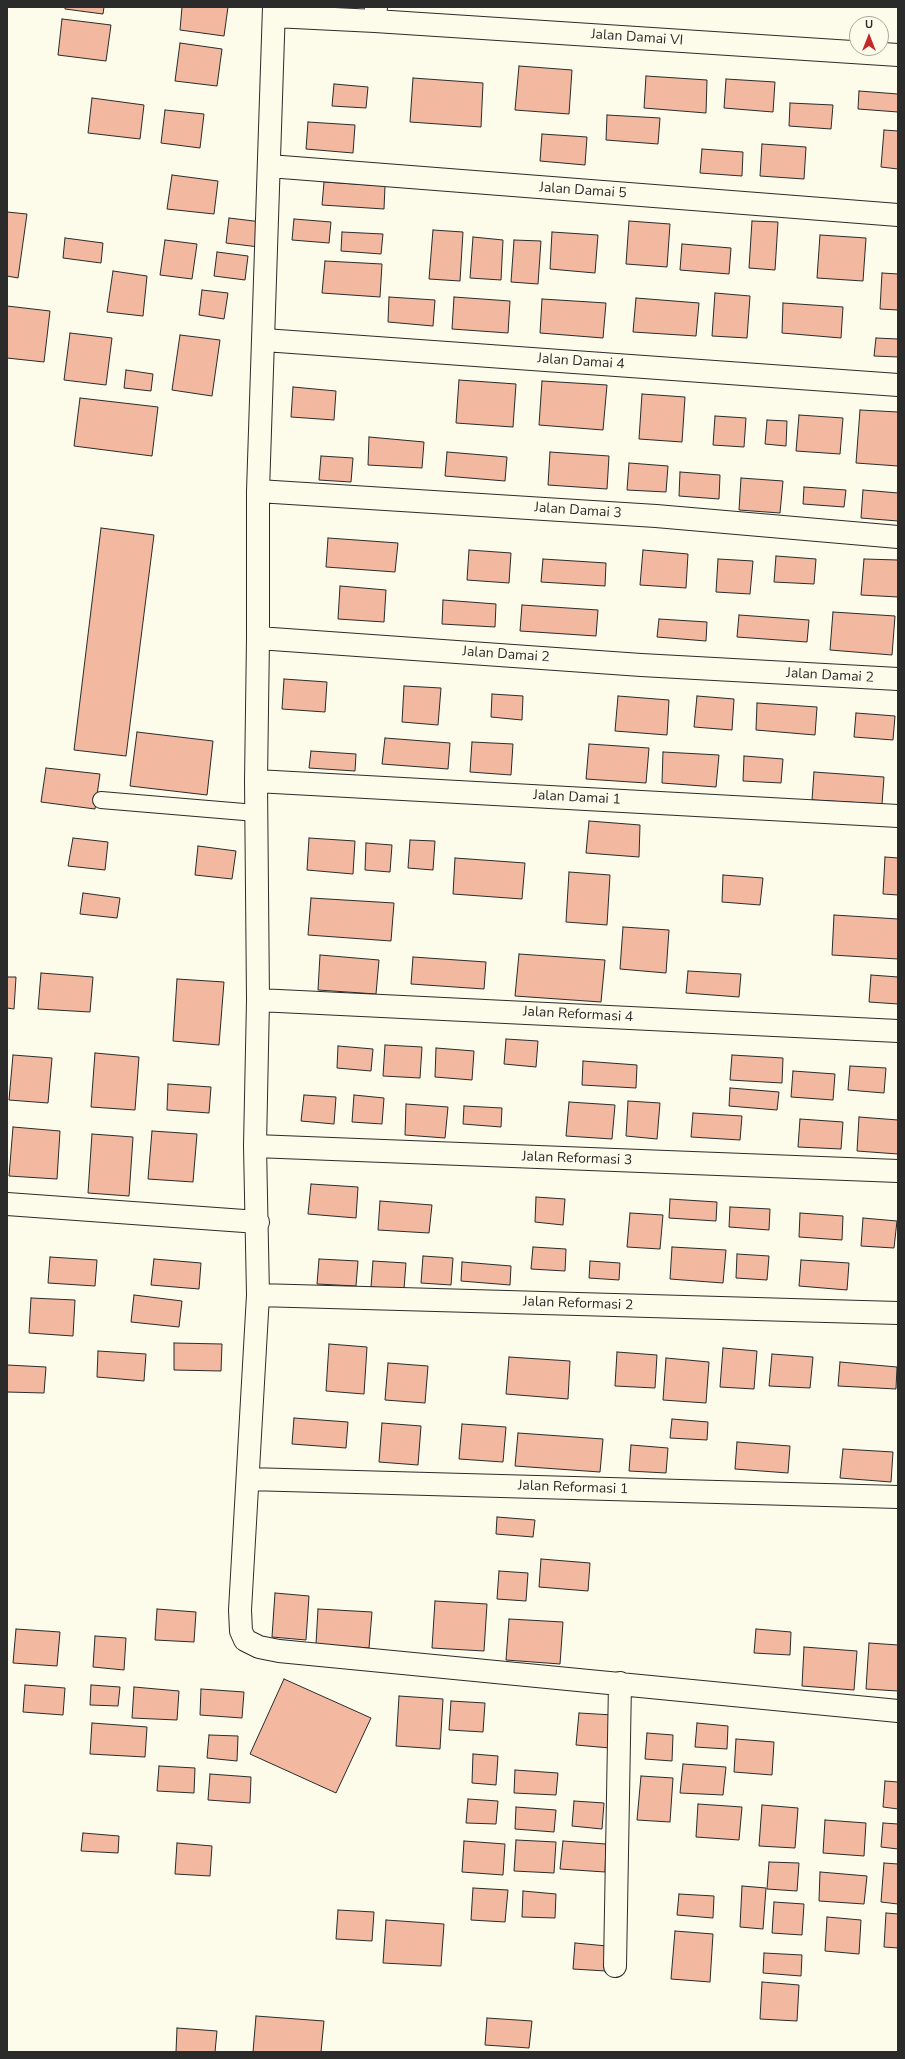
<!DOCTYPE html>
<style>
body{margin:0}
#map{position:relative;width:905px;height:2059px;overflow:hidden;background:#fdfbea;font-family:"Nunito Sans",sans-serif}
canvas{display:block}
.frame{position:absolute;inset:0;border:8px solid #2b2b2b;pointer-events:none}
.north{position:absolute;left:849px;top:16px;width:40px;height:40px;box-sizing:border-box;background:#fdfbea;border:1px solid #a9a89e;border-radius:50%;rotate:0deg;font-size:11px;font-weight:700;line-height:16px;text-align:center;color:#2b2b2b}
.north::after{content:'';display:block;margin:auto;width:14px;height:18px;background:#c62828;clip-path:polygon(50% 0,100% 100%,50% 72%,0 100%)}
</style>
<div id="map">
<canvas width="905" height="2059"></canvas>
<div class="frame"></div>
<div class="north">U</div>
</div>
<script>
const c = document.querySelector('canvas').getContext('2d');
c.lineJoin = 'round';
function paint(path, color) { c.fillStyle = color; c.fill(path, 'evenodd'); }
const poly = rows => new Path2D(rows.map(r => 'M' + r).join(''));
function trace(path, color, width, dash) { c.strokeStyle = color; c.lineWidth = width; c.lineCap = dash ? 'butt' : 'round'; c.setLineDash(dash || []); c.stroke(path); }
function label(font, color, halo, rows, align = 'center') {
  c.font = font + ' "Nunito Sans",sans-serif'; c.lineWidth = 3; c.setLineDash([]); c.textBaseline = 'middle'; c.strokeStyle = halo; c.fillStyle = color; for (const [text, x, y, turn = 0] of rows) {
    c.save(); c.translate(x, y); c.rotate((+turn || 0) * Math.PI / 180); c.textAlign = isNaN(turn) ? turn : align; if (halo) c.strokeText(text, 0, 0); c.fillText(text, 0, 0); c.restore();
  }
}
const building = poly([
 [65,7,104,7,103,14,65,9,65,7],
 [182,7,228,7,224,36,180,30,182,7],
 [62,19,111,25,106,61,58,55,62,19],
 [180,43,222,49,217,86,175,81,180,43],
 [519,66,572,70,569,114,515,110,519,66],
 [646,76,707,80,706,113,644,108,646,76],
 [413,78,483,83,481,127,410,122,413,78],
 [726,79,775,82,773,112,724,108,726,79],
 [334,84,368,87,366,108,332,106,334,84],
 [859,91,898,94,898,112,858,109,859,91],
 [92,98,144,105,140,139,88,133,92,98],
 [790,103,833,105,831,129,789,126,790,103],
 [165,110,204,114,200,148,161,143,165,110],
 [607,115,660,118,658,144,606,140,607,115],
 [308,122,355,125,353,153,306,149,308,122],
 [884,130,898,131,898,169,881,167,884,130],
 [542,134,587,137,585,165,540,161,542,134],
 [762,144,806,147,804,179,760,176,762,144],
 [702,149,743,152,742,176,700,173,702,149],
 [172,175,218,181,214,214,167,209,172,175],
 [324,182,385,186,384,209,322,205,324,182],
 [7,212,27,214,18,278,7,276,7,212],
 [229,218,262,222,259,247,226,243,229,218],
 [294,219,331,222,329,243,292,240,294,219],
 [629,221,670,224,667,267,626,264,629,221],
 [752,221,778,222,775,270,749,268,752,221],
 [433,230,463,232,460,281,429,279,433,230],
 [342,232,383,234,381,254,341,251,342,232],
 [552,232,598,235,595,273,550,269,552,232],
 [820,235,866,238,863,281,817,278,820,235],
 [473,237,503,240,501,280,470,278,473,237],
 [65,238,103,243,101,263,63,258,65,238],
 [165,240,197,244,192,279,160,275,165,240],
 [514,240,541,241,538,284,511,282,514,240],
 [682,244,731,248,729,274,680,270,682,244],
 [217,252,248,256,245,280,214,276,217,252],
 [325,261,382,264,380,297,322,293,325,261],
 [113,271,147,276,143,316,107,312,113,271],
 [882,273,898,274,898,310,880,309,882,273],
 [202,290,228,293,224,319,199,315,202,290],
 [715,293,750,296,747,338,712,336,715,293],
 [389,297,435,300,433,326,388,322,389,297],
 [454,297,510,301,508,333,452,329,454,297],
 [636,298,699,303,696,336,633,332,636,298],
 [542,299,606,303,603,338,540,333,542,299],
 [783,303,843,307,841,338,782,333,783,303],
 [7,306,50,311,44,362,7,358,7,306],
 [70,333,112,338,106,385,64,380,70,333],
 [180,335,220,340,212,396,172,390,180,335],
 [876,338,898,339,898,357,874,356,876,338],
 [126,370,153,374,151,391,124,388,126,370],
 [459,380,516,384,513,427,456,423,459,380],
 [542,381,607,385,603,430,539,425,542,381],
 [293,387,336,391,334,420,291,417,293,387],
 [642,394,685,397,682,442,639,439,642,394],
 [80,398,158,407,152,456,74,446,80,398],
 [860,410,898,412,898,466,856,463,860,410],
 [799,415,843,418,840,454,796,451,799,415],
 [715,416,746,418,744,447,713,445,715,416],
 [767,420,787,421,786,446,765,444,767,420],
 [369,437,424,442,422,468,368,465,369,437],
 [447,452,507,457,505,481,445,476,447,452],
 [550,452,609,456,607,489,548,485,550,452],
 [321,456,353,458,351,482,319,480,321,456],
 [629,463,668,466,666,492,627,490,629,463],
 [680,472,720,475,719,499,679,496,680,472],
 [741,478,783,481,780,513,739,510,741,478],
 [804,487,846,490,844,507,803,504,804,487],
 [863,490,898,493,898,521,861,518,863,490],
 [101,528,154,535,126,756,74,750,101,528],
 [328,538,398,543,395,572,326,567,328,538],
 [469,550,511,553,509,583,467,580,469,550],
 [643,550,688,554,686,588,640,585,643,550],
 [776,556,816,559,814,584,774,582,776,556],
 [543,559,606,563,605,586,541,582,543,559],
 [718,559,753,561,750,594,716,592,718,559],
 [864,559,898,560,898,597,861,595,864,559],
 [340,586,386,590,384,622,338,619,340,586],
 [443,600,496,604,495,627,442,624,443,600],
 [522,605,598,610,596,636,520,631,522,605],
 [833,612,895,616,892,655,830,650,833,612],
 [739,615,809,620,807,642,737,637,739,615],
 [659,619,707,622,706,641,657,637,659,619],
 [284,679,327,682,325,712,282,709,284,679],
 [404,686,441,688,438,725,402,722,404,686],
 [492,694,523,696,522,720,491,717,492,694],
 [618,696,669,700,667,735,615,731,618,696],
 [697,696,734,699,732,730,694,727,697,696],
 [757,703,817,707,815,735,756,730,757,703],
 [856,713,895,716,893,740,854,737,856,713],
 [137,732,213,741,207,795,130,786,137,732],
 [385,738,450,743,448,769,382,764,385,738],
 [472,742,513,744,511,775,470,772,472,742],
 [589,744,649,748,646,783,586,779,589,744],
 [311,751,356,754,355,771,309,768,311,751],
 [663,752,719,755,716,787,662,783,663,752],
 [744,756,783,759,781,783,743,781,744,756],
 [46,768,100,774,95,809,41,802,46,768],
 [814,772,884,777,882,804,812,800,814,772],
 [589,821,640,825,639,857,586,853,589,821],
 [73,838,108,842,105,870,68,866,73,838],
 [309,838,355,841,353,874,307,870,309,838],
 [410,840,435,841,433,870,408,868,410,840],
 [366,843,392,845,390,872,365,870,366,843],
 [198,846,236,851,232,879,195,875,198,846],
 [885,857,898,858,898,895,883,894,885,857],
 [455,858,525,863,522,899,453,894,455,858],
 [569,872,610,875,607,925,566,922,569,872],
 [723,875,763,878,760,905,722,902,723,875],
 [83,893,120,898,117,918,80,914,83,893],
 [311,898,394,903,391,941,308,935,311,898],
 [834,915,898,919,898,959,832,955,834,915],
 [623,927,669,930,666,973,620,969,623,927],
 [519,954,605,960,601,1002,515,996,519,954],
 [320,955,379,960,376,994,318,990,320,955],
 [413,957,486,962,484,989,411,984,413,957],
 [688,971,741,974,739,997,686,993,688,971],
 [41,973,93,977,90,1012,38,1009,41,973],
 [871,975,898,977,898,1004,869,1002,871,975],
 [7,977,16,977,14,1009,7,1008,7,977],
 [177,979,224,982,219,1045,173,1041,177,979],
 [506,1039,538,1041,536,1067,504,1064,506,1039],
 [385,1045,422,1047,420,1078,383,1076,385,1045],
 [338,1046,373,1049,371,1071,337,1068,338,1046],
 [436,1048,474,1051,472,1080,435,1077,436,1048],
 [95,1053,139,1057,135,1110,91,1107,95,1053],
 [13,1055,52,1058,48,1103,9,1100,13,1055],
 [732,1055,783,1058,782,1083,730,1080,732,1055],
 [583,1061,637,1065,636,1088,582,1085,583,1061],
 [850,1066,886,1068,884,1093,848,1090,850,1066],
 [793,1071,835,1074,833,1100,791,1097,793,1071],
 [168,1084,211,1087,209,1113,167,1110,168,1084],
 [730,1088,779,1092,777,1110,729,1106,730,1088],
 [304,1095,336,1097,334,1124,301,1121,304,1095],
 [354,1095,384,1098,382,1124,352,1122,354,1095],
 [628,1101,660,1103,657,1139,626,1136,628,1101],
 [569,1102,615,1105,612,1139,566,1136,569,1102],
 [406,1104,448,1107,445,1138,405,1135,406,1104],
 [464,1106,502,1108,501,1127,463,1124,464,1106],
 [693,1113,742,1116,740,1140,691,1137,693,1113],
 [859,1117,898,1120,898,1154,857,1151,859,1117],
 [800,1119,843,1122,841,1149,798,1147,800,1119],
 [13,1127,60,1131,57,1179,9,1176,13,1127],
 [152,1131,197,1134,193,1182,148,1179,152,1131],
 [92,1134,133,1137,129,1196,88,1193,92,1134],
 [311,1184,358,1187,356,1218,308,1214,311,1184],
 [536,1197,565,1199,563,1225,535,1222,536,1197],
 [670,1199,717,1202,716,1221,669,1218,670,1199],
 [380,1201,432,1205,429,1233,378,1230,380,1201],
 [730,1207,770,1209,769,1230,729,1227,730,1207],
 [630,1213,663,1215,660,1249,627,1247,630,1213],
 [800,1213,843,1216,842,1240,799,1237,800,1213],
 [863,1218,897,1221,894,1248,861,1246,863,1218],
 [533,1247,566,1249,565,1271,531,1269,533,1247],
 [672,1247,726,1250,723,1283,670,1279,672,1247],
 [737,1254,769,1256,767,1280,736,1278,737,1254],
 [423,1256,453,1258,451,1285,421,1283,423,1256],
 [50,1257,97,1260,95,1286,48,1283,50,1257],
 [154,1259,201,1263,199,1289,151,1285,154,1259],
 [319,1259,358,1261,356,1286,317,1284,319,1259],
 [801,1260,849,1263,847,1290,799,1286,801,1260],
 [373,1261,406,1263,404,1289,371,1287,373,1261],
 [590,1261,620,1263,619,1280,589,1278,590,1261],
 [462,1262,511,1266,510,1285,461,1281,462,1262],
 [134,1295,182,1301,179,1327,131,1322,134,1295],
 [31,1298,75,1300,73,1336,29,1333,31,1298],
 [174,1343,222,1344,221,1371,174,1370,174,1343],
 [329,1344,367,1347,364,1394,326,1391,329,1344],
 [723,1348,757,1351,754,1389,720,1387,723,1348],
 [98,1351,146,1354,144,1381,97,1377,98,1351],
 [617,1352,657,1355,655,1388,615,1386,617,1352],
 [772,1354,813,1357,810,1388,769,1386,772,1354],
 [509,1357,570,1361,568,1399,506,1394,509,1357],
 [666,1358,709,1362,706,1403,663,1400,666,1358],
 [840,1362,897,1367,896,1389,838,1386,840,1362],
 [388,1363,428,1366,425,1403,385,1400,388,1363],
 [7,1365,46,1367,44,1393,7,1392,7,1365],
 [294,1418,348,1422,346,1448,292,1444,294,1418],
 [672,1419,708,1422,707,1440,670,1438,672,1419],
 [382,1423,421,1426,418,1465,379,1462,382,1423],
 [462,1424,506,1427,503,1462,459,1459,462,1424],
 [518,1433,603,1439,600,1472,515,1466,518,1433],
 [737,1442,790,1446,788,1473,735,1469,737,1442],
 [631,1445,668,1448,666,1473,629,1471,631,1445],
 [843,1449,893,1452,891,1482,840,1478,843,1449],
 [497,1517,535,1520,533,1537,496,1534,497,1517],
 [541,1559,590,1563,588,1591,539,1587,541,1559],
 [499,1571,528,1573,526,1601,497,1599,499,1571],
 [275,1593,309,1596,306,1640,272,1637,275,1593],
 [435,1601,487,1604,484,1651,432,1648,435,1601],
 [157,1609,196,1612,194,1642,155,1640,157,1609],
 [318,1609,372,1612,369,1648,316,1644,318,1609],
 [509,1619,563,1622,560,1664,506,1660,509,1619],
 [16,1629,60,1632,57,1666,13,1663,16,1629],
 [756,1629,791,1632,790,1655,754,1653,756,1629],
 [95,1636,126,1638,124,1670,93,1667,95,1636],
 [869,1643,898,1645,898,1691,866,1689,869,1643],
 [804,1647,857,1651,854,1690,802,1686,804,1647],
 [284,1679,371,1718,336,1793,250,1754,284,1679],
 [25,1685,65,1688,63,1715,23,1712,25,1685],
 [91,1685,120,1687,118,1706,90,1705,91,1685],
 [134,1687,179,1691,177,1720,132,1718,134,1687],
 [201,1689,244,1692,242,1718,200,1715,201,1689],
 [399,1696,443,1699,440,1749,396,1746,399,1696],
 [451,1701,485,1703,483,1732,449,1730,451,1701],
 [579,1713,613,1715,610,1748,576,1745,579,1713],
 [92,1723,147,1727,145,1757,90,1754,92,1723],
 [697,1723,728,1726,727,1749,695,1747,697,1723],
 [647,1733,673,1735,672,1761,645,1759,647,1733],
 [209,1735,238,1736,237,1761,207,1758,209,1735],
 [736,1739,774,1742,772,1775,734,1772,736,1739],
 [473,1754,498,1756,496,1785,472,1783,473,1754],
 [683,1764,726,1767,723,1795,680,1793,683,1764],
 [159,1766,195,1768,194,1793,157,1791,159,1766],
 [515,1770,558,1773,556,1795,514,1793,515,1770],
 [210,1774,251,1777,250,1803,208,1800,210,1774],
 [641,1776,673,1778,670,1822,637,1820,641,1776],
 [885,1781,898,1782,898,1809,883,1807,885,1781],
 [468,1799,498,1801,496,1824,466,1823,468,1799],
 [574,1801,604,1803,602,1829,572,1826,574,1801],
 [698,1804,742,1807,739,1840,696,1837,698,1804],
 [762,1805,798,1808,795,1848,759,1846,762,1805],
 [516,1807,556,1810,554,1832,515,1829,516,1807],
 [825,1820,866,1823,864,1856,823,1853,825,1820],
 [883,1823,898,1824,898,1849,881,1847,883,1823],
 [83,1833,119,1836,118,1853,81,1851,83,1833],
 [516,1840,556,1842,554,1873,514,1871,516,1840],
 [464,1841,505,1844,503,1875,462,1872,464,1841],
 [563,1841,606,1844,605,1872,560,1869,563,1841],
 [177,1843,212,1846,210,1876,175,1874,177,1843],
 [769,1862,799,1863,797,1891,767,1889,769,1862],
 [884,1863,898,1864,898,1904,881,1902,884,1863],
 [820,1872,867,1876,864,1904,819,1901,820,1872],
 [742,1886,766,1888,763,1929,740,1927,742,1886],
 [473,1888,508,1890,505,1922,471,1920,473,1888],
 [523,1891,556,1894,555,1918,522,1917,523,1891],
 [679,1894,714,1896,713,1918,677,1915,679,1894],
 [774,1902,804,1904,802,1935,772,1933,774,1902],
 [338,1910,374,1912,372,1941,336,1939,338,1910],
 [886,1913,898,1914,898,1948,884,1947,886,1913],
 [827,1917,861,1920,859,1954,825,1951,827,1917],
 [386,1920,444,1924,441,1966,383,1963,386,1920],
 [675,1931,713,1934,710,1982,671,1979,675,1931],
 [575,1943,607,1946,606,1971,573,1969,575,1943],
 [764,1953,802,1955,801,1976,763,1973,764,1953],
 [762,1982,799,1985,797,2021,760,2019,762,1982],
 [256,2016,324,2021,321,2052,253,2052,256,2016],
 [487,2018,532,2021,529,2048,485,2045,487,2018],
 [177,2028,217,2031,215,2052,176,2052,177,2028]
]);
const service = poly([
 [101,800,256,813]
]);
const minor = poly([
 [274,16,375,21,376,7],
 [375,21,898,55],
 [269,166,898,215],
 [264,340,898,385],
 [258,491,656,516,898,537],
 [258,638,258,491,274,7],
 [898,679,641,665,258,638,256,781,258,1000,255,1146,258,1295,240,1610,241,1631,245,1640,259,1647,279,1651,898,1711],
 [256,781,898,816],
 [258,1000,898,1031],
 [255,1146,898,1171],
 [7,1204,258,1222],
 [258,1295,898,1313],
 [248,1479,898,1497],
 [615,1966,620,1683]
]);
const streetNames = [
 ["Jalan Damai VI",637,38,4],
 ["Jalan Damai 5",583,191,4],
 ["Jalan Damai 4",581,362,4],
 ["Jalan Damai 3",578,511,4],
 ["Jalan Damai 2",506,655,4],
 ["Jalan Damai 2",830,676,3],
 ["Jalan Damai 1",577,798,3],
 ["Jalan Reformasi 4",578,1015,3],
 ["Jalan Reformasi 3",577,1159,2],
 ["Jalan Reformasi 2",578,1304,2],
 ["Jalan Reformasi 1",573,1488,2]
];
paint(building, '#f2b8a0');
trace(building, '#2b2b2b', 1);
trace(service, '#2b2b2b', 18);
trace(minor, '#2b2b2b', 24);
trace(service, '#fdfbea', 16);
trace(minor, '#fdfbea', 22);
label('14px', '#2b2b2b', '#fdfbea', streetNames);
</script>
